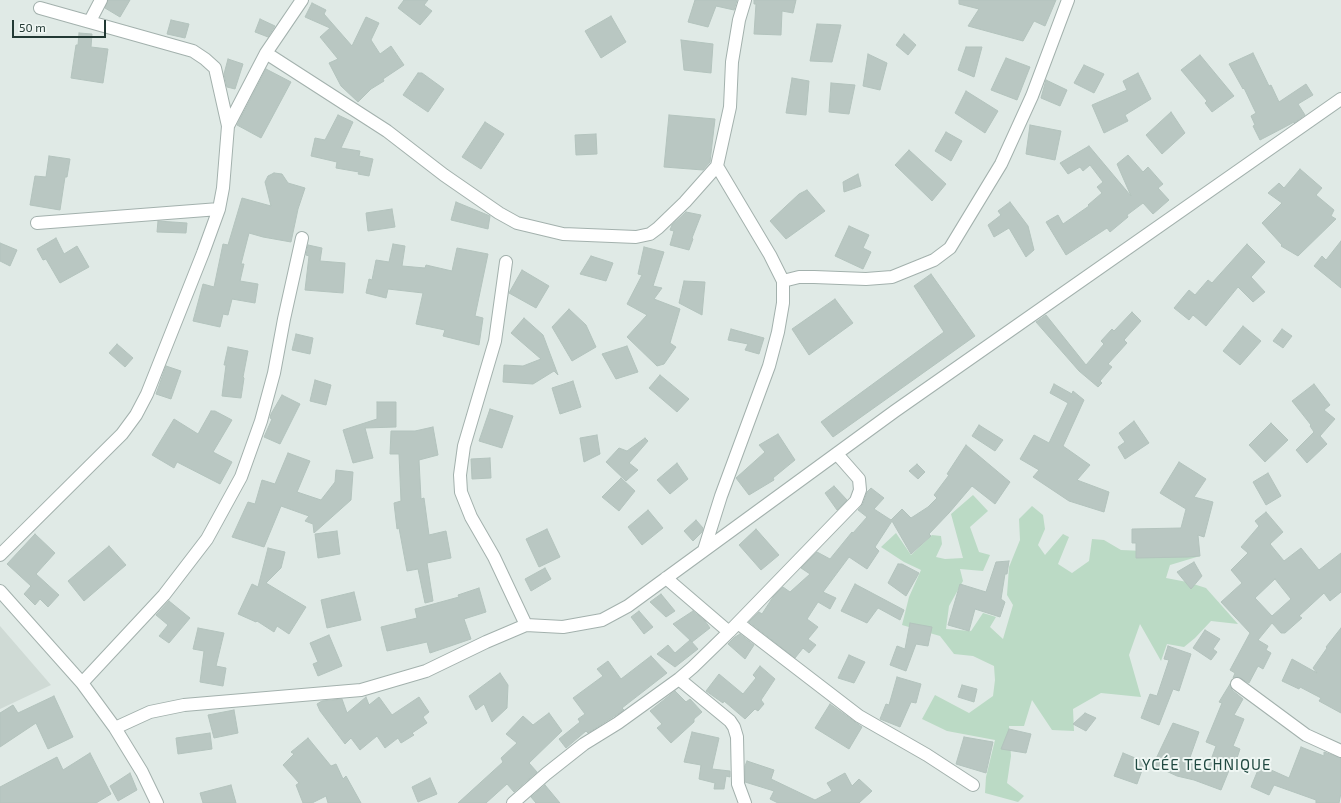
<!DOCTYPE html>
<meta charset="utf-8">
<style>
body{margin:0}
#map{position:relative;width:1341px;height:803px;overflow:hidden;background:#e0eae6;font-family:"Exo 2",sans-serif}
canvas{display:block}
.scale{position:absolute;left:12px;top:20px;width:94px;height:18px;box-sizing:border-box;border:2px solid #223934;border-top:0;padding-left:5px;font-size:12px;line-height:14px;white-space:nowrap;color:#223934;-webkit-text-stroke:3px #f0f7f4;paint-order:stroke}
</style>
<div id="map">
<canvas width="1341" height="803"></canvas>
<div class="scale">50 m</div>
</div>
<script>
const c = document.querySelector('canvas').getContext('2d');
c.lineJoin = 'round';
function paint(path, color) { c.fillStyle = color; c.fill(path, 'evenodd'); }
const poly = rows => new Path2D(rows.map(r => 'M' + r).join(''));
function trace(path, color, width, dash) { c.strokeStyle = color; c.lineWidth = width; c.lineCap = dash ? 'butt' : 'round'; c.setLineDash(dash || []); c.stroke(path); }
function label(font, color, halo, rows, align = 'center') {
  c.font = font + ' "Exo 2",sans-serif'; c.lineWidth = 4; c.setLineDash([]); c.textBaseline = 'middle'; c.strokeStyle = halo; c.fillStyle = color; for (const [text, x, y, turn = 0] of rows) {
    c.save(); c.translate(x, y); c.rotate((+turn || 0) * Math.PI / 180); c.textAlign = isNaN(turn) ? turn : align; if (halo) c.strokeText(text, 0, 0); c.fillText(text, 0, 0); c.restore();
  }
}
const built = poly([
 [0,626,51,685,0,709]
]);
const green = poly([
 [973,495,988,511,970,527,979,552,990,555,983,571,960,569,963,581,949,606,946,629,971,631,983,613,996,617,990,627,1003,639,1013,605,1007,595,1009,567,1020,540,1019,519,1032,506,1043,515,1045,529,1038,545,1045,555,1063,534,1069,537,1058,564,1072,573,1089,561,1092,539,1104,540,1121,550,1168,552,1200,556,1170,565,1166,578,1187,582,1206,588,1238,624,1211,621,1195,638,1184,647,1167,644,1161,661,1140,624,1129,655,1141,697,1101,693,1073,709,1074,731,1052,730,1032,700,1024,726,1009,726,1011,756,1007,783,1024,796,1018,802,985,793,986,777,995,740,947,731,922,719,935,695,969,713,993,696,995,680,994,666,973,656,954,654,940,636,902,625,909,597,921,570,904,562,881,547,896,533,911,555,932,535,941,536,942,544,936,557,945,559,963,558,951,514]
]);
const building = poly([
 [108,0,130,0,120,17,105,8,108,0],
 [404,0,428,0,424,5,432,11,420,25,398,8,404,0],
 [695,0,737,0,734,10,716,6,708,27,688,22,695,0],
 [754,0,796,0,793,13,782,11,781,35,754,34,756,4,754,4,754,0],
 [959,0,1056,0,1045,26,1034,21,1023,41,968,26,979,9,959,4,959,0],
 [312,3,326,10,324,14,352,46,366,17,379,23,371,40,380,54,391,46,404,65,383,79,384,81,371,89,358,102,341,86,329,63,338,59,320,37,330,28,305,17,312,3],
 [611,16,626,42,601,58,585,31,611,16],
 [260,19,275,26,268,37,255,32,260,19],
 [171,20,189,24,185,38,167,34,171,20],
 [817,24,841,25,832,62,810,61,817,24],
 [79,33,92,34,91,47,108,49,103,83,71,78,76,45,78,45,79,33],
 [904,34,916,45,908,55,896,45,904,34],
 [681,40,713,44,711,73,684,70,681,40],
 [966,47,982,47,974,77,958,70,966,47],
 [1253,53,1269,86,1271,85,1279,102,1306,84,1313,95,1298,104,1305,115,1294,123,1294,122,1283,128,1260,140,1253,126,1255,125,1251,116,1256,113,1253,107,1244,88,1243,89,1229,64,1253,53],
 [868,54,887,63,880,90,863,86,868,54],
 [1200,55,1234,96,1212,112,1205,103,1207,101,1181,70,1200,55],
 [1006,58,1030,67,1017,100,991,90,1006,58],
 [228,59,243,64,235,89,227,87,224,74,228,59],
 [1084,65,1104,74,1094,93,1074,83,1084,65],
 [266,69,291,82,261,138,237,125,266,69],
 [418,73,422,73,444,89,428,112,403,95,418,73],
 [1138,73,1151,99,1125,115,1128,121,1104,133,1092,105,1127,90,1123,81,1138,73],
 [792,78,809,81,806,115,786,113,792,78],
 [1046,80,1067,90,1060,106,1041,98,1046,80],
 [831,83,855,85,849,114,829,112,831,83],
 [966,91,998,111,985,133,955,113,966,91],
 [1171,112,1185,133,1162,154,1146,135,1171,112],
 [338,115,353,122,341,148,360,151,359,156,373,159,369,176,358,174,359,172,336,168,337,162,311,156,315,138,325,140,338,115],
 [669,115,715,119,710,162,703,170,664,167,669,115],
 [485,122,504,134,481,169,462,157,485,122],
 [1030,125,1061,131,1055,160,1026,154,1030,125],
 [946,132,962,141,951,161,935,151,946,132],
 [596,134,597,154,576,155,575,135,596,134],
 [1089,146,1131,196,1117,164,1128,155,1143,172,1148,167,1163,184,1158,188,1169,200,1153,214,1143,203,1127,215,1128,217,1110,232,1107,228,1066,255,1046,222,1058,215,1063,224,1089,206,1088,205,1102,193,1097,187,1103,182,1090,165,1083,171,1080,167,1068,174,1060,163,1089,146],
 [909,150,946,184,932,201,895,165,909,150],
 [49,156,70,159,67,177,65,177,60,210,30,205,35,176,46,177,49,156],
 [1300,169,1322,188,1316,195,1334,210,1331,216,1336,219,1298,256,1281,246,1282,245,1262,223,1282,203,1268,193,1279,183,1284,188,1300,169],
 [274,173,282,174,288,183,305,188,298,209,291,242,263,237,249,233,241,264,244,264,240,281,258,284,255,303,232,299,228,315,223,314,220,327,193,321,203,284,214,287,223,244,228,245,242,198,271,206,265,182,268,176,274,173],
 [858,174,861,186,844,192,843,182,858,174],
 [807,190,825,211,786,239,770,221,799,194,807,190],
 [456,202,490,216,488,229,451,220,456,202],
 [1010,202,1028,226,1034,250,1026,257,1009,228,994,237,988,225,1001,215,998,211,1010,202],
 [392,209,395,227,368,231,366,213,392,209],
 [686,212,701,215,692,238,693,239,689,250,670,245,674,231,670,230,672,225,686,212],
 [158,221,187,223,186,233,157,232,158,221],
 [849,226,869,235,863,248,871,252,863,269,835,256,849,226],
 [56,238,64,254,77,246,89,267,60,283,46,259,43,260,37,249,56,238],
 [1341,241,1341,288,1314,266,1322,256,1326,260,1341,241],
 [0,243,17,250,10,266,0,261,0,243],
 [393,244,405,246,402,266,425,268,426,265,452,271,457,248,488,254,475,316,483,318,479,345,443,336,445,330,416,324,423,293,388,289,386,298,366,293,369,279,372,280,376,260,389,262,393,244],
 [1247,244,1265,262,1251,277,1265,292,1253,302,1238,287,1206,326,1193,315,1189,320,1174,308,1189,290,1195,295,1208,280,1212,283,1247,244],
 [308,245,322,248,320,261,345,263,343,293,305,290,309,256,306,255,308,245],
 [644,247,664,252,653,286,662,288,654,299,680,309,670,343,676,347,664,364,657,366,627,337,647,315,627,304,642,275,638,274,644,247],
 [591,256,613,263,606,281,580,274,591,256],
 [522,270,549,286,536,308,509,293,522,270],
 [931,274,975,336,833,437,821,422,944,332,914,286,931,274],
 [684,281,705,282,702,315,679,303,684,281],
 [835,299,853,323,809,355,792,329,835,299],
 [569,309,586,325,596,347,572,361,552,327,569,309],
 [1132,312,1141,321,1124,340,1127,343,1108,364,1112,367,1100,381,1102,383,1098,387,1079,371,1036,322,1046,315,1086,365,1104,344,1101,341,1112,329,1114,331,1132,312],
 [524,318,543,335,558,375,554,371,533,384,503,382,504,365,523,366,541,359,511,333,524,318],
 [1243,326,1261,341,1240,365,1223,351,1243,326],
 [731,329,764,338,759,354,745,350,748,344,728,340,731,329],
 [1282,329,1292,336,1283,348,1273,341,1282,329],
 [296,334,313,338,310,354,292,350,296,334],
 [117,344,133,358,125,367,109,353,117,344],
 [627,346,638,372,616,379,602,354,627,346],
 [228,347,248,351,243,377,244,378,241,398,222,396,226,365,224,365,228,347],
 [166,366,181,371,171,399,156,394,166,366],
 [660,375,689,399,677,412,649,388,660,375],
 [315,380,331,385,326,405,310,401,315,380],
 [573,381,581,407,560,414,552,388,573,381],
 [1054,384,1072,394,1073,391,1084,400,1063,446,1090,465,1077,480,1109,492,1104,512,1069,501,1033,477,1039,470,1020,459,1034,435,1049,443,1068,403,1050,393,1054,384],
 [1314,384,1330,405,1324,410,1335,419,1320,436,1327,444,1307,463,1296,450,1314,432,1310,426,1311,425,1292,401,1314,384],
 [282,395,300,404,280,444,264,437,272,419,270,418,271,414,282,395],
 [377,402,396,402,396,427,365,428,373,458,353,463,343,430,377,419,377,402],
 [490,409,513,416,502,448,479,441,490,409],
 [211,411,215,411,232,420,213,452,232,462,220,484,177,462,174,468,152,455,174,419,198,434,211,411],
 [1134,421,1149,443,1125,459,1118,447,1125,442,1119,433,1134,421],
 [1271,423,1288,440,1265,462,1249,445,1271,423],
 [979,425,1003,440,995,451,972,436,979,425],
 [433,427,438,455,419,460,421,499,424,498,429,535,446,531,451,558,427,563,433,601,425,603,418,569,407,571,399,528,397,529,394,503,401,501,399,454,390,454,391,431,415,431,433,427],
 [778,434,795,460,773,478,774,480,749,495,736,478,765,452,759,445,778,434],
 [597,435,600,454,584,462,580,438,597,435],
 [645,438,648,441,629,463,638,470,626,481,606,462,619,448,627,451,645,438],
 [966,445,1010,482,995,504,972,486,949,513,929,534,931,536,911,554,892,521,875,547,879,551,867,569,849,557,823,592,836,598,830,609,818,602,807,619,818,627,808,639,816,645,809,653,803,648,795,658,749,622,759,612,762,614,773,597,783,587,790,592,810,574,801,568,817,552,830,559,852,532,853,533,867,517,858,510,863,504,867,492,871,488,884,498,874,509,891,520,902,509,911,518,928,507,937,498,934,495,949,475,947,474,966,445],
 [288,453,310,461,297,492,321,500,335,482,336,470,353,472,351,500,314,533,313,524,305,521,309,516,281,506,264,547,232,537,248,502,255,504,262,480,275,484,288,453],
 [490,458,491,478,472,479,471,459,490,458],
 [1179,462,1206,479,1194,497,1213,502,1204,537,1198,535,1200,556,1188,557,1136,558,1136,543,1132,543,1132,529,1181,528,1186,509,1160,493,1179,462],
 [677,463,688,479,670,494,657,480,677,463],
 [917,464,925,472,918,479,909,471,917,464],
 [1268,473,1281,496,1266,505,1253,482,1268,473],
 [621,478,635,491,619,511,602,497,621,478],
 [834,486,847,500,837,510,825,493,834,486],
 [648,510,663,528,642,545,628,527,648,510],
 [1266,512,1283,532,1270,544,1284,561,1301,548,1319,570,1341,553,1341,592,1330,601,1324,593,1299,616,1302,618,1285,633,1281,633,1272,623,1258,640,1268,646,1266,650,1271,653,1263,669,1258,666,1249,683,1238,677,1233,678,1235,673,1230,670,1250,633,1221,602,1242,583,1231,570,1248,553,1241,547,1259,526,1255,521,1266,512],
 [1275,579,1291,599,1272,616,1255,598,1275,579],
 [696,520,703,528,702,532,693,541,684,531,696,520],
 [547,529,560,557,539,567,526,539,547,529],
 [756,529,779,555,761,570,739,545,756,529],
 [337,531,340,554,318,558,315,534,337,531],
 [35,534,55,553,36,574,59,595,48,607,40,599,35,605,24,594,31,586,7,564,35,534],
 [109,546,126,565,84,601,68,581,109,546],
 [268,548,285,552,281,568,266,583,306,607,289,634,277,626,274,632,257,621,256,622,238,614,252,584,258,587,268,548],
 [1009,561,1007,574,1005,574,1001,599,1005,602,1000,617,975,609,969,631,948,625,960,584,986,592,996,562,1009,561],
 [1194,562,1202,576,1191,589,1177,572,1194,562],
 [898,564,902,564,919,573,906,596,888,583,898,564],
 [545,568,551,579,531,591,525,579,545,568],
 [855,584,904,610,900,620,878,608,867,623,841,611,855,584],
 [479,588,486,612,464,619,471,639,430,653,427,642,387,651,381,627,417,618,415,609,459,597,458,595,479,588],
 [354,592,361,620,327,628,321,600,354,592],
 [661,594,675,611,666,617,650,602,661,594],
 [169,601,190,618,169,643,159,636,168,625,156,615,169,601],
 [639,611,653,627,644,634,631,617,639,611],
 [693,611,705,621,710,628,692,642,673,624,693,611],
 [910,623,932,627,928,646,916,644,906,671,890,665,897,646,905,649,910,623],
 [198,628,224,633,216,666,226,668,223,686,200,682,204,651,193,649,198,628],
 [1341,628,1341,713,1319,701,1321,698,1300,687,1299,689,1282,681,1292,659,1317,673,1313,668,1327,648,1326,647,1341,628],
 [1205,630,1220,639,1213,649,1217,652,1211,660,1193,648,1205,630],
 [740,634,754,645,745,659,728,644,735,637,740,634],
 [329,635,342,666,318,676,313,664,318,662,310,643,329,635],
 [690,640,698,649,675,667,657,654,668,645,675,653,690,640],
 [1168,646,1191,654,1179,691,1173,689,1159,725,1141,718,1150,694,1157,696,1169,660,1164,659,1168,646],
 [849,655,865,662,854,683,838,678,849,655],
 [651,656,667,673,622,708,624,710,588,733,586,731,566,748,559,739,580,722,578,719,585,714,573,698,603,676,597,669,608,661,621,679,651,656],
 [760,666,775,679,761,700,764,704,758,711,755,709,745,719,724,701,723,703,706,691,719,674,743,694,756,678,753,675,760,666],
 [500,673,508,685,507,708,492,722,484,704,476,710,469,696,500,673],
 [897,677,921,684,916,703,911,702,900,727,880,719,886,704,889,705,897,677],
 [1230,684,1232,690,1243,699,1234,715,1244,719,1233,746,1240,749,1235,764,1232,763,1221,790,1194,780,1177,776,1153,765,1173,723,1199,732,1188,763,1208,768,1216,746,1206,742,1222,703,1219,702,1230,684],
 [962,685,977,689,974,702,958,697,962,685],
 [675,691,686,702,690,699,702,712,694,719,694,722,671,743,657,728,662,724,650,711,675,691],
 [54,696,73,737,48,749,36,723,0,747,0,713,13,705,18,713,54,696],
 [366,697,369,705,379,697,392,715,419,697,429,712,423,717,427,723,412,733,414,735,401,743,398,738,385,748,377,736,360,750,351,738,345,744,320,711,317,704,322,701,342,699,347,713,366,697],
 [830,704,862,727,849,749,815,728,830,704],
 [234,710,238,733,214,738,208,715,234,710],
 [549,713,562,731,529,763,537,772,514,792,507,784,486,803,458,803,503,762,501,758,517,743,506,734,523,716,533,725,549,713],
 [1085,713,1096,718,1086,731,1073,724,1085,713],
 [1009,729,1031,734,1026,753,1001,749,1009,729],
 [692,732,719,738,712,769,730,771,730,777,726,776,724,789,714,789,715,783,699,779,701,765,684,762,692,732],
 [210,733,212,749,178,754,176,738,210,733],
 [964,737,993,742,986,773,956,764,964,737],
 [308,738,331,766,336,764,343,779,346,776,361,803,328,803,326,796,312,803,303,803,296,785,299,783,283,765,294,754,291,752,308,738],
 [1301,747,1324,756,1324,752,1341,758,1341,793,1339,803,1316,803,1316,800,1274,785,1269,795,1251,787,1260,765,1289,778,1301,747],
 [90,753,111,794,96,803,0,803,0,787,57,757,63,770,90,753],
 [1123,753,1145,762,1137,784,1114,776,1123,753],
 [747,761,774,770,771,779,815,800,832,791,827,783,845,773,852,786,859,779,872,791,859,803,778,803,770,799,774,791,745,782,745,766,747,761],
 [130,773,137,790,118,801,110,786,130,773],
 [430,778,437,794,418,802,412,787,430,778],
 [231,785,236,803,203,803,200,793,231,785],
 [545,785,560,803,536,803,531,797,545,785]
]);
const minor = poly([
 [90,21,101,0],
 [266,53,387,131,444,175,499,213,517,223,563,234,636,237,650,234,658,228,685,202,717,166,730,107,732,62,739,20,745,0],
 [228,126,266,53,302,0],
 [37,223,219,209],
 [506,262,495,341,464,446,460,475,461,492,471,517,494,557,526,625],
 [783,281,799,277,814,277,866,279,892,277,934,260,950,248,1001,164,1032,96,1068,0],
 [704,550,721,496,769,366,778,332,783,303,783,281,770,255,717,166],
 [0,555,122,434,136,415,147,394,203,253,219,209,223,188,228,126,215,68,205,59,193,51,40,8],
 [666,578,729,632],
 [0,591,82,683,115,728,142,772,157,803],
 [738,623,859,716,927,755,973,785],
 [679,679,730,721,734,727,737,737,738,784,745,803],
 [82,683,164,595,207,539,241,477,261,421,274,373,284,319,302,238],
 [1237,684,1306,735,1341,751],
 [115,728,150,712,184,705,361,690,426,671,486,642,526,625,563,627,602,620,628,606,895,411,1341,99],
 [513,803,546,774,584,744,618,723,679,679,693,667,729,632,856,501,860,490,859,479,837,454]
]);
const quarterNames = [
 ["LYCÉE TECHNIQUE",1203,765]
];
paint(built, '#cfdad5');
paint(green, '#bbdac5');
paint(building, '#b9c7c2');
trace(building, '#b3c3bd', 1);
trace(minor, '#a3b1ad', 14);
trace(minor, '#fff', 12);
c.letterSpacing = '1px';
label('15px', '#204941', '#f0f7f4', quarterNames);
c.letterSpacing = '0px';
</script>
